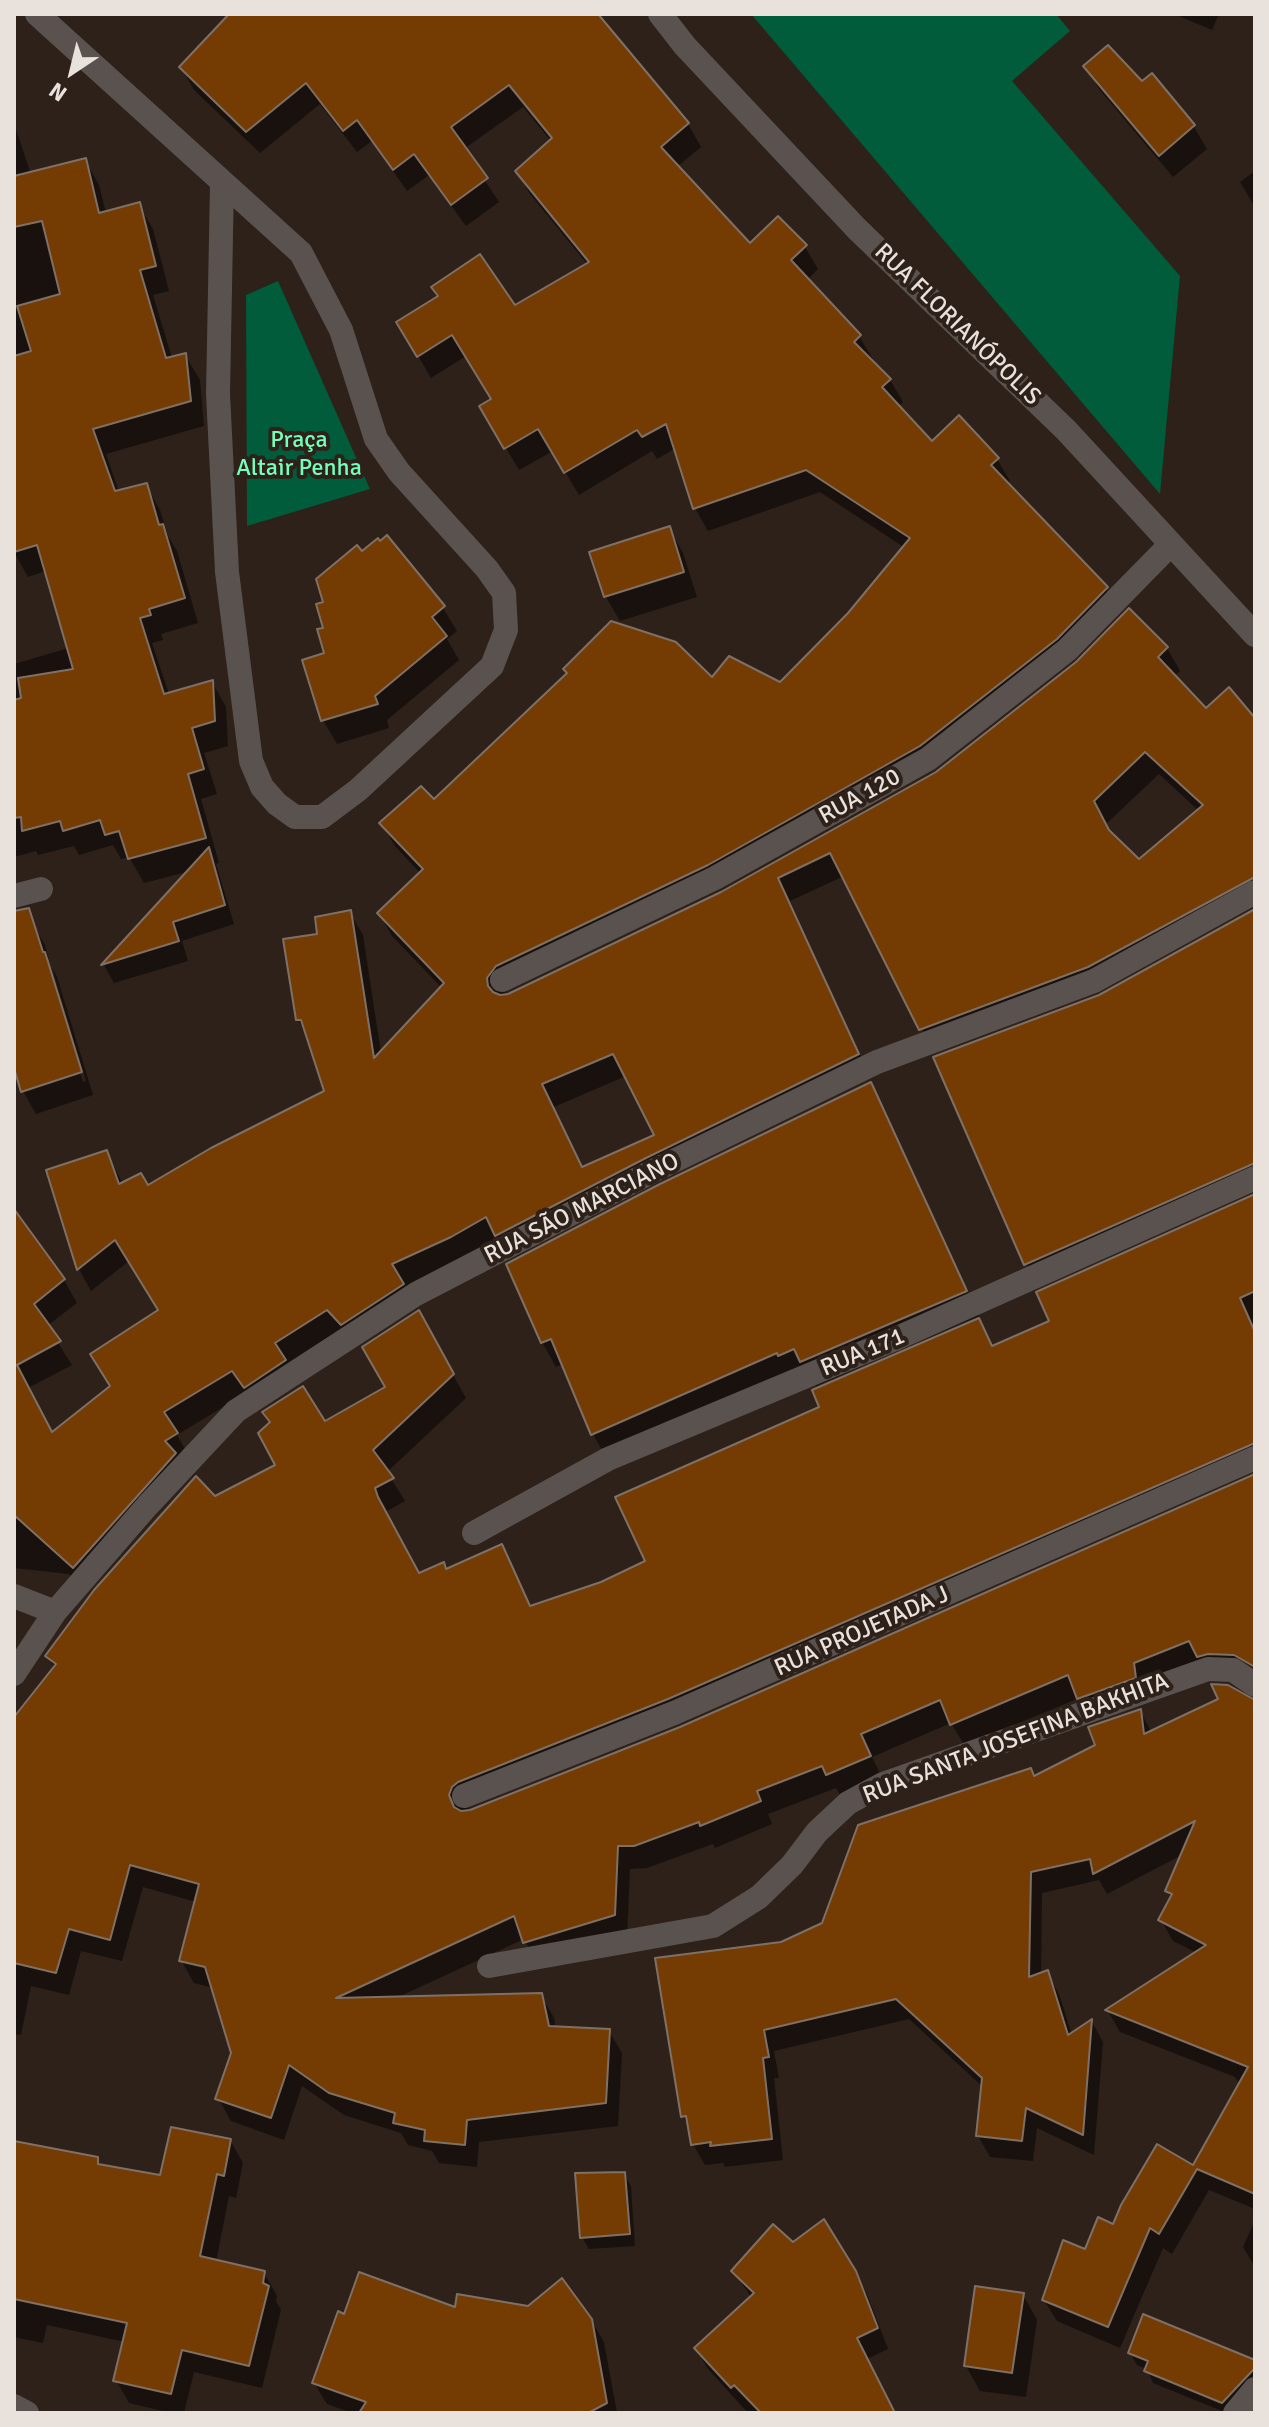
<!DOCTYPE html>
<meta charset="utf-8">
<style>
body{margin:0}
#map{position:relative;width:1269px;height:2427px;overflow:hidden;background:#2d2119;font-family:Signika,sans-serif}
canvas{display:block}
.frame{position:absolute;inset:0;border:16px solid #e9e1db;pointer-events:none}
.north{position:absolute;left:32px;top:32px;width:80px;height:80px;-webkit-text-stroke:6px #2d2119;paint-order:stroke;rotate:215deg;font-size:22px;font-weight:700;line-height:32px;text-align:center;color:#e9e1db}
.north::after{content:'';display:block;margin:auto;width:28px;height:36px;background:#e9e1db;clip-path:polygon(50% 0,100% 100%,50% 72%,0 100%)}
</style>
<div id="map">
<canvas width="1269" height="2427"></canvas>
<div class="frame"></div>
<div class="north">N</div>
</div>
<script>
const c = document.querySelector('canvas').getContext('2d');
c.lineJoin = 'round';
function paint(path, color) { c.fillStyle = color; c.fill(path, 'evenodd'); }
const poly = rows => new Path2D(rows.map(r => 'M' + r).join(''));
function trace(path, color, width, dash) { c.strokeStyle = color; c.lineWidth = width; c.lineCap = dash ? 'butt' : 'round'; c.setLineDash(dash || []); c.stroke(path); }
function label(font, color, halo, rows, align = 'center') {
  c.font = font + ' Signika,sans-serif'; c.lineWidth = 8; c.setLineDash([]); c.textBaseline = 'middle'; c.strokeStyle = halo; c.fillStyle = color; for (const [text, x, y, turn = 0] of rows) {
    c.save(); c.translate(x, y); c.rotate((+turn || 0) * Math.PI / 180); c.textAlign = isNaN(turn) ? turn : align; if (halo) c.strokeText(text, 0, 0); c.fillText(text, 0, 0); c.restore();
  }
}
const green = poly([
 [751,14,1056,14,1070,31,1012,81,1180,276,1160,494],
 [278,281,370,489,247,526,246,295]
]);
const shadow = poly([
 [232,14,596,14,688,124,701,147,677,167,750,246,778,219,805,247,818,269,807,280,859,336,873,359,871,361,890,380,903,402,898,407,931,444,997,459,1010,481,1007,484,1106,588,1119,611,932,769,508,989,503,996,722,893,1167,648,1180,671,1174,677,1206,711,1255,721,1255,904,934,1052,844,876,790,901,870,1077,404,1287,415,1308,246,1393,177,1435,189,1456,87,1590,69,1574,14,1568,14,1212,64,1280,77,1303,47,1326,72,1365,28,1388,52,1435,112,1388,160,1311,129,1261,91,1291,79,1269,48,1171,106,1152,123,1184,147,1188,326,1092,309,1038,298,1019,320,936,350,913,363,935,381,1053,442,988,392,936,379,913,421,874,395,846,382,824,713,680,781,684,850,614,905,548,820,492,708,531,695,508,676,448,657,459,652,451,579,495,553,451,519,470,482,407,493,400,466,356,431,378,399,323,514,308,588,265,530,194,517,172,551,141,523,107,464,149,499,202,466,226,429,175,407,191,372,141,357,152,320,104,260,153,194,90,181,67],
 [1159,774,1199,811,1139,862,1110,833,1105,825],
 [626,1076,657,1136,583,1169,554,1107],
 [1174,14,1219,14,1212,30],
 [1086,66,1142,84,1151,75,1194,127,1207,149,1173,177,1099,89],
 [14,124,31,174,85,160,99,185,106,213,139,205,153,229,169,291,153,295,172,358,185,355,200,380,204,426,106,454,119,492,146,485,160,510,168,536,177,551,198,623,161,634,163,640,152,643,169,694,212,682,226,707,228,746,204,753,217,794,201,799,219,863,216,864,234,924,182,941,188,961,114,983,104,965,190,871,144,883,129,857,121,859,113,845,79,855,74,846,38,855,36,851,14,857,14,664,69,648,46,571,28,577,14,552],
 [1255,171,1255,207,1240,182],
 [669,528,683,553,697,597,620,621,606,597,592,553],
 [387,538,443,608,457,631,447,639,459,660,387,720,389,728,337,744,323,720,305,661,327,655,325,604,362,554],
 [1255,911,1255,1190,1039,1286,1026,1264,1102,996],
 [14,922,31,922,45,945,49,960,44,954,83,1082,86,1081,52,968,57,977,93,1095,36,1114,23,1091,19,1078,14,1077],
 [870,1084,884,1108,979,1316,816,1386,809,1373,607,1459,593,1434,563,1364,556,1367,542,1342],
 [1255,1197,1255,1470,471,1805,465,1813,681,1729,1255,1477,1255,1649,1092,1721,1079,1698,965,1746,951,1723,872,1757,883,1780,841,1797,836,1788,768,1814,772,1824,715,1848,713,1844,647,1868,630,1869,627,1938,538,1965,524,1939,396,1998,541,1995,554,2018,556,2028,609,2031,622,2053,618,2126,479,2142,477,2167,439,2163,432,2151,408,2145,401,2133,344,2115,302,2086,284,2140,231,2121,218,2098,233,2053,213,1988,194,1983,181,1960,196,1902,143,1887,122,1961,81,1951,69,1995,31,1986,21,2035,14,2034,14,1720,55,1668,47,1656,214,1498,277,1466,324,1424,387,1388,418,1313,466,1398,387,1472,405,1501,387,1511,390,1522,419,1575,447,1571,501,1546,532,1608,602,1584,647,1562,822,1408,978,1320,993,1348,1051,1322],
 [1140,1711,1152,1733,1255,1729,1255,2209,1209,2190,1172,2254,1163,2248,1120,2348,1057,2321,1044,2300,1087,2252,1114,2226,1193,2167,1240,2085,1235,2077,1120,2032,1108,2011,1197,1953,1173,1941,1161,1920,1172,1898,1167,1890,1182,1855,1107,1894,1099,1880,1042,1893,1041,1975,1047,1973,1059,1994,1072,2035,1092,2022,1103,2042,1094,2155,1037,2128,1033,2161,990,2157,978,2136,983,2087,909,2019,774,2051,779,2078,774,2078,783,2160,725,2167,723,2163,705,2165,693,2144,690,2129,683,2116,782,1944,824,1925,1034,1778,1098,1746],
 [230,2140,243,2163,236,2198,229,2196,216,2262,264,2273,277,2296,276,2301,281,2310,262,2388,194,2372,184,2413,171,2413,129,2403,116,2380,125,2342,47,2325,43,2343,14,2337,14,2143,97,2159,101,2167,161,2177],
 [624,2174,631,2186,635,2246,589,2249,582,2237],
 [1255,2220,1255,2267,1243,2247],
 [792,2245,854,2272,867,2294,888,2349,867,2359,894,2413,748,2413,708,2369,696,2349,752,2298,733,2271],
 [1023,2295,1037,2320,1026,2397,980,2391,966,2366],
 [457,2309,591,2320,604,2342,617,2413,352,2413,327,2404,314,2383,345,2316],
 [1130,2353,1255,2362,1255,2389,1227,2413,1153,2383,1147,2369,1137,2365]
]);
const building = poly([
 [229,14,598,14,689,123,661,147,750,243,778,216,807,245,791,260,861,335,854,342,891,379,882,387,932,441,959,415,999,458,991,465,1108,587,1057,639,920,746,708,865,496,966,487,978,488,986,493,992,500,995,508,994,721,892,936,772,1076,662,1129,608,1168,647,1158,657,1206,708,1229,687,1255,718,1255,877,1088,967,919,1030,830,853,778,878,859,1054,646,1158,495,1236,486,1217,451,1237,392,1264,404,1284,341,1325,327,1310,275,1343,286,1360,244,1388,232,1371,164,1412,178,1433,165,1441,176,1453,73,1568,14,1515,14,1209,65,1279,34,1304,61,1341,17,1365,52,1432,110,1386,90,1354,158,1310,115,1240,77,1270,46,1170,107,1150,119,1184,141,1173,148,1185,211,1148,324,1091,301,1020,296,1020,283,939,317,934,315,917,351,910,374,1058,444,983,377,913,423,869,379,823,421,786,434,799,567,673,563,669,611,621,676,642,712,677,729,656,780,682,848,613,910,538,806,470,693,509,666,424,642,437,637,430,564,473,538,429,504,449,479,406,491,399,452,335,417,357,396,322,438,296,431,287,480,254,515,305,589,262,515,171,552,138,509,85,451,127,488,178,451,205,414,154,393,170,357,120,343,131,306,83,246,132,179,67,229,14],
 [1145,752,1203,805,1139,859,1109,830,1094,801,1145,752],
 [613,1054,654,1135,582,1167,542,1084,613,1054],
 [1108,45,1142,81,1152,73,1195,125,1159,156,1083,66,1108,45],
 [86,158,99,213,140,202,156,266,140,270,166,358,186,353,191,401,93,429,115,491,147,483,159,525,163,524,185,598,149,609,151,615,140,618,164,694,213,680,215,721,192,728,204,769,188,774,206,838,128,859,119,831,105,835,100,820,63,831,60,821,22,831,21,817,14,818,14,700,21,698,18,678,73,669,37,545,14,552,14,356,31,351,17,306,60,294,42,221,14,227,14,176,86,158],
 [670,526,684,572,604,597,589,552,670,526],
 [387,535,445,606,432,617,447,636,375,696,378,704,321,721,302,660,324,653,317,629,323,628,316,604,323,602,316,579,357,545,362,551,378,538,380,541,387,535],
 [209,847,225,905,173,922,179,941,101,965,209,847],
 [29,908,43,952,45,952,82,1072,21,1092,14,1068,14,911,29,908],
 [1255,909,1255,1163,1024,1265,933,1057,1099,995,1255,909],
 [871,1082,967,1291,800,1362,794,1349,778,1356,777,1353,591,1435,551,1339,541,1343,506,1264,660,1184,871,1082],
 [1255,1194,1255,1291,1240,1298,1255,1332,1255,1443,668,1699,458,1782,452,1787,449,1795,454,1807,461,1811,470,1810,680,1727,1255,1474,1255,1667,1234,1655,1208,1654,1197,1657,1189,1641,1134,1663,1136,1678,1077,1699,1068,1675,950,1725,940,1700,861,1734,871,1756,826,1775,822,1766,757,1791,761,1801,700,1826,699,1822,634,1846,618,1846,615,1915,523,1943,514,1916,336,1998,542,1993,549,2026,610,2029,606,2103,467,2120,465,2145,424,2141,425,2130,393,2123,395,2113,329,2093,289,2065,271,2118,215,2099,231,2053,205,1967,179,1961,199,1884,130,1865,110,1940,69,1929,56,1973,14,1963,14,1717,56,1664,45,1656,94,1590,196,1476,215,1496,275,1465,258,1433,270,1422,262,1412,303,1386,325,1421,385,1387,362,1347,419,1310,454,1374,373,1450,394,1478,375,1488,378,1497,419,1573,444,1562,446,1569,502,1544,530,1606,601,1582,645,1561,615,1497,819,1407,812,1390,979,1318,992,1346,1049,1321,1036,1292,1255,1194],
 [1211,1684,1228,1685,1255,1700,1255,2194,1197,2169,1159,2234,1150,2228,1108,2327,1042,2300,1063,2240,1085,2249,1098,2217,1113,2224,1121,2205,1157,2144,1193,2165,1248,2067,1105,2010,1206,1945,1158,1920,1172,1894,1165,1891,1195,1821,1093,1874,1090,1859,1031,1872,1029,1977,1048,1970,1068,2035,1092,2019,1083,2135,1026,2108,1022,2141,976,2136,982,2078,896,1999,764,2030,769,2057,763,2058,772,2139,710,2146,711,2142,691,2145,686,2116,681,2117,655,1958,781,1942,822,1923,858,1825,1031,1768,1034,1776,1095,1745,1088,1727,1141,1709,1144,1734,1218,1699,1211,1684],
 [171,2127,231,2139,224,2176,217,2174,200,2256,265,2271,263,2283,269,2286,249,2366,182,2350,171,2394,113,2381,127,2323,14,2299,14,2141,98,2157,98,2164,160,2175,171,2127],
 [625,2172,630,2234,580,2238,575,2173,625,2172],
 [824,2219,856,2271,878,2328,857,2338,895,2413,761,2413,734,2385,731,2388,694,2348,754,2293,731,2271,773,2224,793,2242,824,2219],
 [359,2272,455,2307,457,2294,528,2306,562,2278,592,2319,607,2403,588,2413,359,2413,366,2402,312,2383,338,2311,344,2314,359,2272],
 [975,2286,1024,2293,1012,2373,964,2366,975,2286],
 [1143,2314,1255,2360,1255,2368,1222,2403,1144,2371,1148,2361,1128,2353,1143,2314]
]);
const minor = poly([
 [37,14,301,253,341,330,376,439,399,472,487,569,504,593,506,630,492,666,358,790,322,817,295,817,277,804,262,787,251,761,227,572,218,394,222,183],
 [660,14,685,46,857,229,1066,430,1255,635],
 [14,896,41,889],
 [502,980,715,878,928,759,1067,650,1170,545],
 [474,1533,608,1459,893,1340,1255,1178],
 [14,1596,55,1612],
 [14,1674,55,1612,147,1506,236,1411,416,1294,653,1171,877,1062,1094,981,1255,892],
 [464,1796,674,1713,1255,1458],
 [489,1966,713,1926,759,1897,792,1865,817,1832,848,1803,883,1784,1208,1669,1233,1670,1255,1685],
 [14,2406,27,2413],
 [1235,2413,1255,2389]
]);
const streetNames = [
 ["RUA FLORIANÓPOLIS",957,325,44],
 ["RUA 120",860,797,-29],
 ["RUA SÃO MARCIANO",582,1209,-27],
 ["RUA 171",863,1353,-23],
 ["RUA PROJETADA J",862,1632,-24],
 ["RUA SANTA JOSEFINA BAKHITA",1016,1739,-21]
];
const parkNames = [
 ["Praça",299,441],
 ["Altair Penha",299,469]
];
paint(green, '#005c3a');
paint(shadow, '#0007');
paint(building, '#743b02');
trace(building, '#7f7066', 2);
trace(minor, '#59524f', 24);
label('24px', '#e9e1db', '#2d2119', streetNames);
label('24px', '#73ffbb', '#2d2119', parkNames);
</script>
